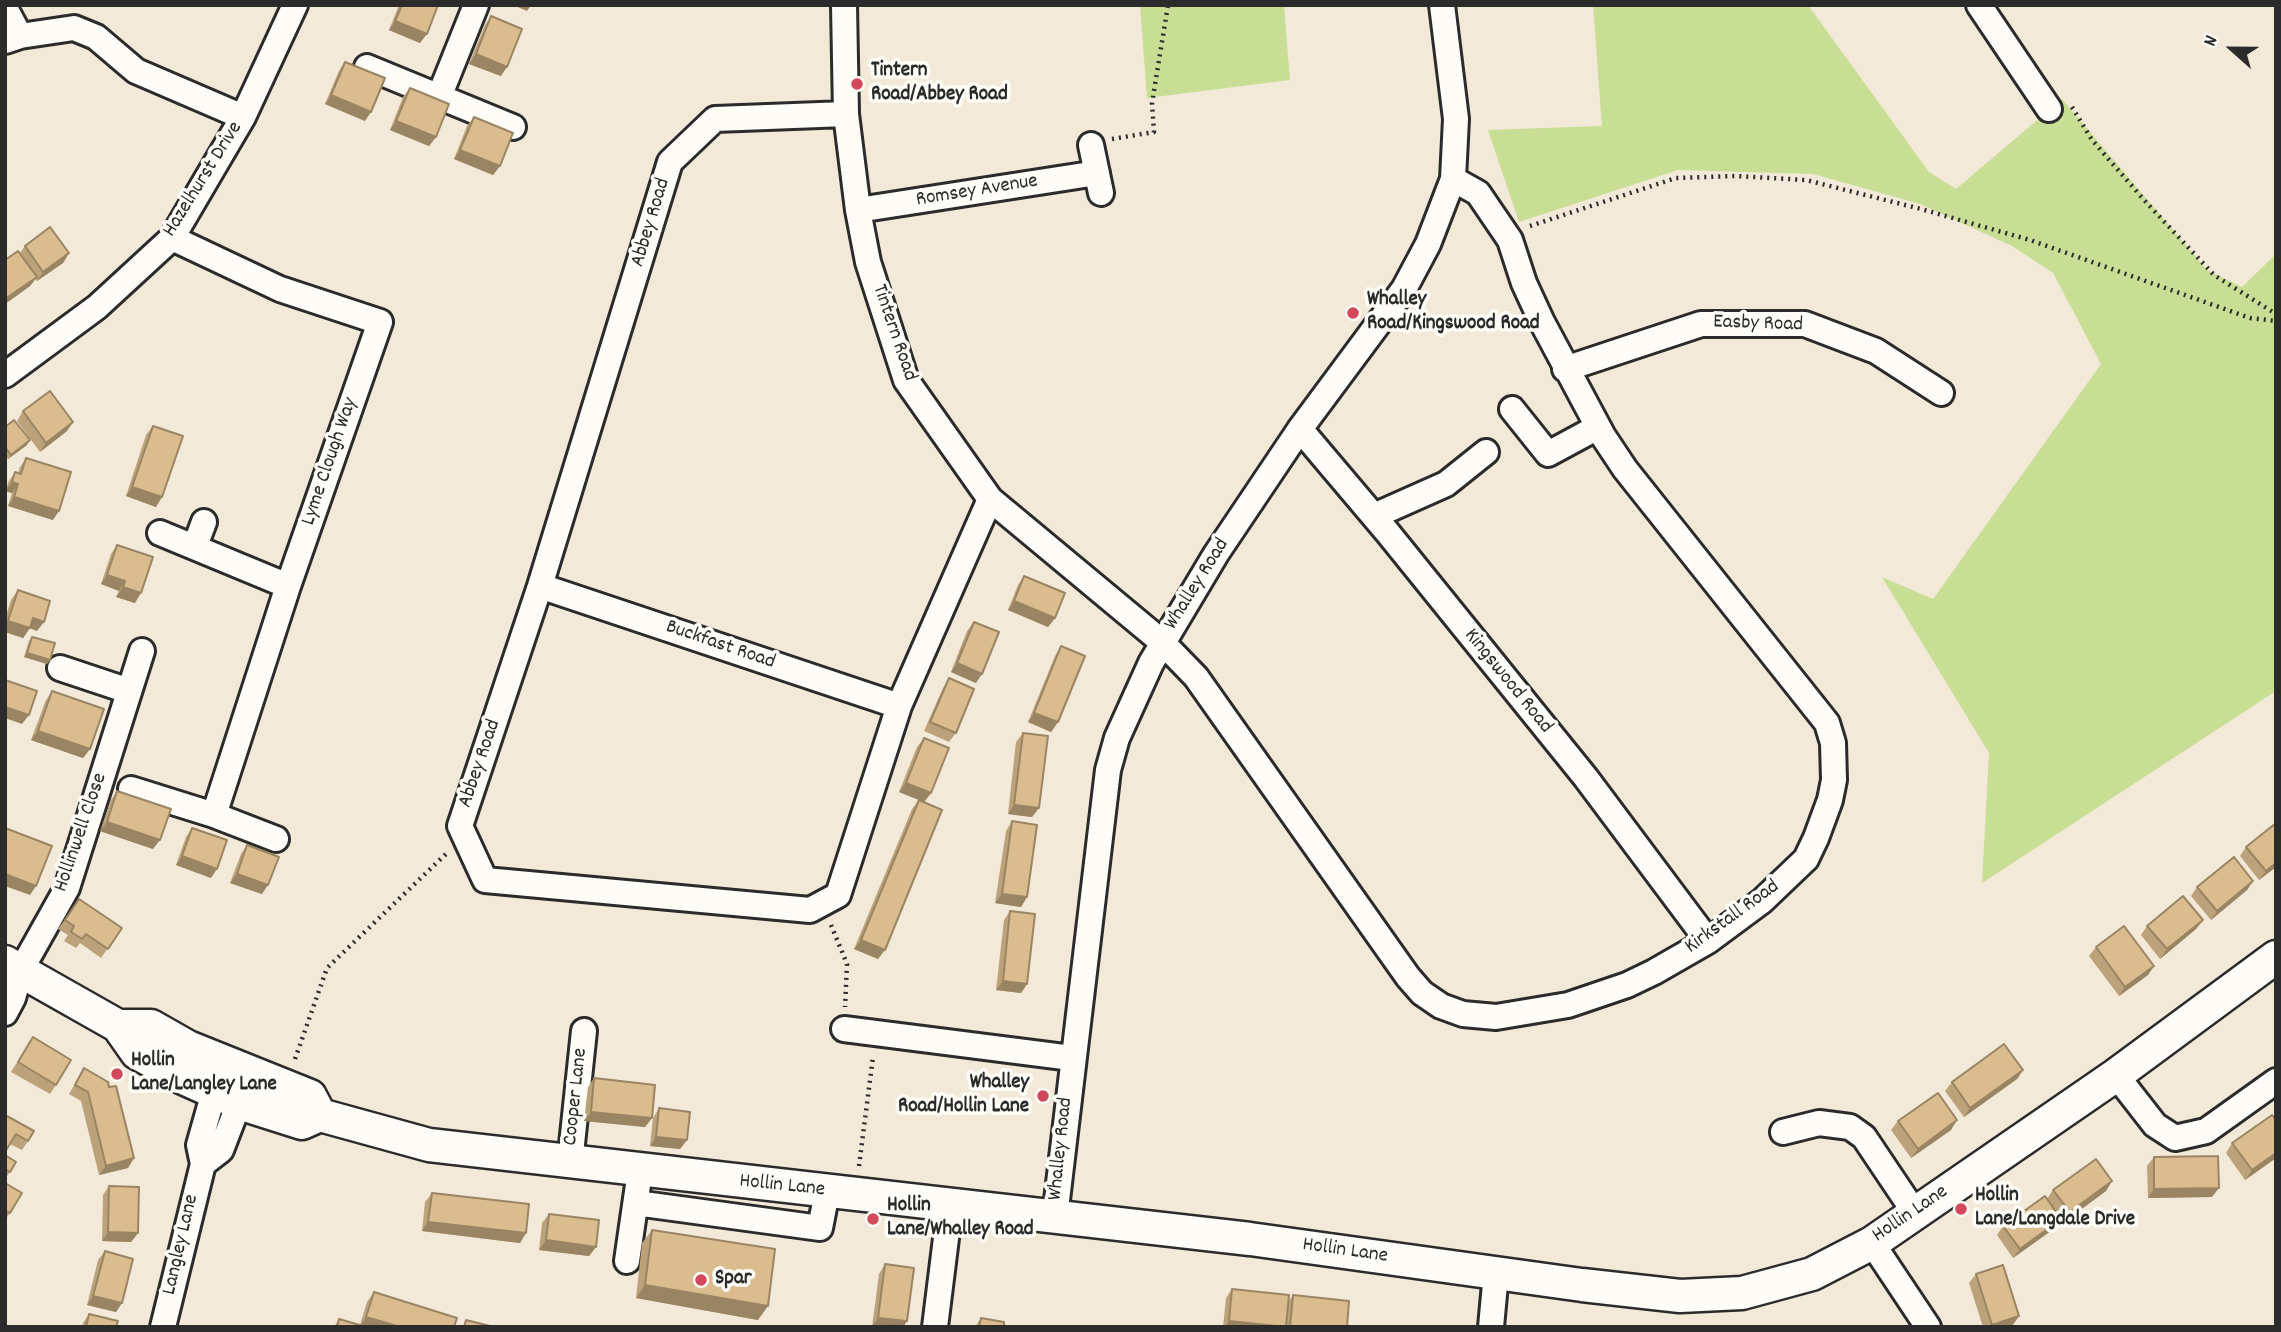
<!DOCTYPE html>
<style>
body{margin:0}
#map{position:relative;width:2281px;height:1332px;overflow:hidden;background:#f3e9d8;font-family:Dekko,sans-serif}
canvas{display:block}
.frame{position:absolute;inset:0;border:7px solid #2b2b2b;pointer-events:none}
.north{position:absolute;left:2197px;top:14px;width:70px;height:70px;-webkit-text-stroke:5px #fdfcf7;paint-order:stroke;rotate:291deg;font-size:19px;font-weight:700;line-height:28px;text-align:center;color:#2b2b2b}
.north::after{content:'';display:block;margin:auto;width:24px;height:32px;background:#2b2b2b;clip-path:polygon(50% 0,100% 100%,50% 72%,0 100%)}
</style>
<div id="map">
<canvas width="2281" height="1332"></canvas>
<div class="frame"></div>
<div class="north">N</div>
</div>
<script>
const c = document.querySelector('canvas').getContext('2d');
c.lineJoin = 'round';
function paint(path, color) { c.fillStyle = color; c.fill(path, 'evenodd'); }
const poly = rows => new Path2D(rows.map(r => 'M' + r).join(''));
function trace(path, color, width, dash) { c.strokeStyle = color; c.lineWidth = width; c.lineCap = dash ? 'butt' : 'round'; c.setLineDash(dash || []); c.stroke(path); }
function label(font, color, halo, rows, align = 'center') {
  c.font = font + ' Dekko,sans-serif'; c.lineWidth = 7; c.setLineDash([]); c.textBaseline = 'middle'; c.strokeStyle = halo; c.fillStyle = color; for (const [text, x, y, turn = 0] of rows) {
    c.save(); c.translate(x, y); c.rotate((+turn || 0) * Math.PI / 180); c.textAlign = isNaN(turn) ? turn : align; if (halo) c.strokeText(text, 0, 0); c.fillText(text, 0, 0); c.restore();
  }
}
const green = poly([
 [1140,5,1284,5,1290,80,1147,98],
 [1593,5,1808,5,1929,172,1956,189,2062,99,2207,270,2242,287,2276,254,2276,691,1982,883,1989,753,1882,577,1933,599,2101,364,2053,273,2012,246,1920,204,1813,174,1678,170,1519,222,1488,130,1602,126]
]);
const path = poly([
 [2072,107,2092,140,2145,201,2214,275,2276,314],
 [1112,139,1154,132,1152,103,1168,5],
 [1530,226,1676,178,1736,176,1806,180,1921,209,2030,240,2250,318,2276,321],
 [831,925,847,964,845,1007],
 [295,1059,327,968,448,852],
 [859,1166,873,1057]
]);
const minor = poly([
 [844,5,846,114,858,210,868,262,906,380,990,499,1162,642,1196,677,1408,977,1422,993,1441,1006,1463,1014,1496,1017,1568,1005,1627,985,1654,972,1708,941,1762,901,1806,859,1816,838,1830,800,1834,780,1833,743,1827,723,1625,469,1603,436,1542,322,1524,283,1510,240,1478,193,1453,179],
 [1979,5,2049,109],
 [5,8,20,36],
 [5,41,20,36,74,28,96,37,136,71,243,117],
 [367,67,513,127],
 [439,97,476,5],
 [846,114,715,119,670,162,540,586,460,826,485,880,810,910,838,895,899,706,990,499],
 [1091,145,1101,193],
 [858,210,1097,173],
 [172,238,280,289,380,322,288,586,214,815],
 [1565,369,1701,324,1805,324,1876,351,1941,393],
 [5,375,97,307,172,238,243,117,295,5],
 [1512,409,1548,454,1598,427],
 [1300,429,1388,533,1586,778,1708,941],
 [1374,516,1446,484,1486,452],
 [160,533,288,586],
 [195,546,204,522],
 [540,586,899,706],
 [60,668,129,691],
 [131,789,214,815,276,839],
 [5,1013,13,998,21,970,67,888,142,651],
 [844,1029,1072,1058],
 [238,1068,239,1103,221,1150,203,1164,199,1145,214,1092,238,1068],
 [2116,1075,2155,1125,2175,1138,2206,1131,2276,1081],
 [1783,1132,1819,1123,1850,1127,1864,1137,1915,1213],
 [570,1163,584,1031],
 [636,1203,820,1228,827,1192],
 [1055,1217,1108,770,1117,738,1151,663,1216,554,1300,429,1404,289,1428,244,1453,179,1456,119,1442,5],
 [1872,1243,1928,1327],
 [627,1261,640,1171],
 [163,1327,203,1164],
 [935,1327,950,1206],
 [1491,1327,1496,1273]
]);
const major = poly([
 [5,962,118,1026,137,1053,181,1077,239,1103,302,1123,320,1115,429,1145,1250,1239,1582,1285,1680,1296,1742,1293,1812,1274,1872,1243,2116,1075,2276,957],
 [118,1026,151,1026,188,1047,310,1096,320,1115]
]);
const wall = poly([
 [399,5,438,5,420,43,389,30],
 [491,16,501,76,469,64,485,25],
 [345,62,365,121,325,104,339,71],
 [410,88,436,137,429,146,390,130,403,97],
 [474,117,500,166,493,175,454,159,467,126],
 [25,246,69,253,63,263,37,281,35,279,30,286,5,304,5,260,20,253],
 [23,411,73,422,67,431,40,452,17,421],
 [153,426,156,507,126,496,146,435],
 [5,427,27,445,8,459,5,456],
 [26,458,53,520,8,506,12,493,5,491,9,481,15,472,18,473,20,467],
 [117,545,135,603,116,597,119,591,101,584,111,554],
 [1024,576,1055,618,1048,627,1008,610,1018,585],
 [18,590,37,631,30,628,23,638,5,632,5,619,11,600],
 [974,622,976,683,951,672,967,631],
 [32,637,50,660,47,664,24,657,29,641],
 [1061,646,1058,722,1051,732,1028,722,1055,656],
 [949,678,956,733,949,742,924,731,943,688],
 [52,691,90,749,83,758,31,740,46,700],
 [1023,733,1039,808,1032,817,1008,814,1016,742],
 [924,738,931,793,924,802,899,792,917,747],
 [117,791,153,849,100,831,111,800],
 [919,800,878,959,854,949,912,809],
 [1012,821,1027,897,1021,907,995,903,1006,831],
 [192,828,211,878,176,865,186,837],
 [247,845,262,894,230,883,241,854],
 [2246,847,2276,867,2259,880,2240,856],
 [2253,881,2247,890,2211,920,2191,896,2197,887],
 [79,899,122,928,101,958,80,943,76,948,64,941,68,935,58,929],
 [1010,911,1027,984,1021,993,996,990,1004,920],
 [2203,920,2196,929,2160,959,2141,935,2147,926],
 [2096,947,2154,966,2148,975,2119,996,2089,956],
 [33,1037,56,1085,50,1094,11,1072],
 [84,1068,109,1087,134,1158,128,1168,99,1175,81,1101,69,1094],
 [2023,1070,2017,1079,1964,1117,1945,1091,1952,1082],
 [594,1078,652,1118,645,1127,584,1121,588,1087],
 [659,1108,687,1140,680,1149,650,1146,653,1118],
 [5,1115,28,1141,22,1150,10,1144],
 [1898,1121,1951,1130,1911,1158,1891,1130],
 [2232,1143,2276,1158,2245,1180,2226,1153],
 [5,1155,10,1172,5,1179],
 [2154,1157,2212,1197,2148,1198,2147,1166],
 [2112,1181,2106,1191,2064,1222,2054,1208,2055,1228,2013,1258,1997,1235,2003,1226,2047,1199,2053,1190],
 [5,1183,10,1213,5,1220],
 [109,1186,138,1233,131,1242,102,1241,103,1195],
 [432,1193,526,1233,520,1243,422,1231,425,1202],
 [549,1214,596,1247,589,1256,539,1250,542,1223],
 [652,1230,758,1320,636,1298,642,1243],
 [105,1251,122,1303,116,1312,87,1305,98,1260],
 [885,1264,907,1321,903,1327,872,1327,879,1274],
 [1976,1274,2019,1316,2012,1326,2009,1327,1983,1327,1969,1283],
 [1232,1289,1289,1301,1293,1295,1347,1327,1223,1327,1226,1298],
 [374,1292,454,1327,334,1327,339,1319,360,1325,367,1302],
 [89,1314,116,1327,82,1327,83,1323],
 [981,1318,1004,1327,975,1327]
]);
const shadedWall = poly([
 [513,5,531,5,527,11],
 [395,21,427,34,420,43,389,30],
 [476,54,507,67,501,76,469,64],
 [331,95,371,112,365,121,325,104],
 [396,121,436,137,429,146,390,130],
 [460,150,500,166,493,175,454,159],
 [69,253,63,263,37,281,43,272],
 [37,277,30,286,5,304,5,299],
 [73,422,67,431,40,452,46,443],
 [30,440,27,445,8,459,11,455],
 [12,482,18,484,12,493,5,491],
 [132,487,162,497,156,507,126,496],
 [14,497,59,511,53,520,8,506],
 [107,575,125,581,119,591,101,584],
 [123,587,141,593,135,603,116,597],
 [1014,601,1055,618,1048,627,1008,610],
 [33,618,44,622,37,631,27,627],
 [8,621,30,628,23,638,5,632,5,625],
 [27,653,50,660,47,664,24,657],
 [957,663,982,674,976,683,951,672],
 [5,707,29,715,22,724,5,718],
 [1034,713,1058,722,1051,732,1028,722],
 [38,731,90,749,83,758,31,740],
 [906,783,931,793,924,802,899,792],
 [1014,805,1039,808,1032,817,1008,814],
 [107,822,160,840,153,849,100,831],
 [182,856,217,869,211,878,176,865],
 [2276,863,2276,867,2259,880,2266,871],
 [5,874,36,886,30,895,5,886],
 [237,874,268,885,262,894,230,883],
 [2253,881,2247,890,2211,920,2217,911],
 [1002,894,1027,897,1021,907,995,903],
 [2203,920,2196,929,2160,959,2167,949],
 [861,940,885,950,878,959,854,949],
 [2154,966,2148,975,2119,996,2125,987],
 [1003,981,1027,984,1021,993,996,990],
 [2023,1070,2017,1079,1964,1117,1970,1108],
 [591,1112,652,1118,645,1127,584,1121],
 [1957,1120,1951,1130,1911,1158,1918,1149],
 [656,1137,687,1140,680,1149,650,1146],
 [2276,1153,2276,1158,2245,1180,2252,1170],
 [134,1158,128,1168,99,1175,106,1166],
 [2112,1181,2106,1191,2064,1222,2070,1212],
 [2219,1188,2212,1197,2148,1198,2154,1189],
 [2061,1219,2055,1228,2013,1258,2020,1249],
 [428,1222,526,1233,520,1243,422,1231],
 [108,1232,138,1233,131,1242,102,1241],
 [546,1240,596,1247,589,1256,539,1250],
 [645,1285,768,1306,758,1320,636,1298],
 [93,1296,122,1303,116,1312,87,1305],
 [2019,1316,2012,1326,2009,1327,1991,1327,1992,1325],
 [366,1317,400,1327,363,1327,360,1326],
 [878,1318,907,1321,903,1327,872,1327],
 [1229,1321,1282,1327,1225,1327]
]);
const building = poly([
 [402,5,438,5,427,34,395,21,402,5],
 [491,16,522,29,507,67,476,54,491,16],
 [345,62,385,78,371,112,331,95,345,62],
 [410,88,449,104,436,137,396,121,410,88],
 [474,117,513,133,500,166,460,150,474,117],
 [50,227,69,253,43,272,25,246,50,227],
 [18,251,37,277,5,299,5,260,18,251],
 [50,391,73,422,46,443,23,411,50,391],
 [14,420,30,440,11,455,5,447,5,427,14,420],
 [153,426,183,436,162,497,132,487,153,426],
 [26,458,71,472,59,511,14,497,18,484,12,482,15,472,21,474,26,458],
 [117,545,153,557,141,593,123,587,125,581,107,575,117,545],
 [1024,576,1065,593,1055,618,1014,601,1024,576],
 [18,590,50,601,44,622,33,618,30,628,8,621,18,590],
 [974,622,999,632,982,674,957,663,974,622],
 [32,637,55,643,50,660,27,653,32,637],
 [1061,646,1085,656,1058,722,1034,713,1061,646],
 [949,678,974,689,956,733,930,722,949,678],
 [5,680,37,691,29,715,5,707,5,680],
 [52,691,104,709,90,749,38,731,52,691],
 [1023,733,1048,736,1039,808,1014,805,1023,733],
 [924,738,949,748,931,793,906,783,924,738],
 [117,791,171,809,160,840,107,822,117,791],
 [919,800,942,810,885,950,861,940,919,800],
 [1012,821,1037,825,1027,897,1002,894,1012,821],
 [2276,823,2276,863,2266,871,2246,847,2276,823],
 [5,828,52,846,36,886,5,874,5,828],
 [192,828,227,840,217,869,182,856,192,828],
 [247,845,279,857,268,885,237,874,247,845],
 [2234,857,2253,881,2217,911,2197,887,2234,857],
 [2183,896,2203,920,2167,949,2147,926,2183,896],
 [79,899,122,928,108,949,86,934,82,939,71,932,74,926,65,920,79,899],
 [1010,911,1035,914,1027,984,1003,981,1010,911],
 [2124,926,2154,966,2125,987,2096,947,2124,926],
 [33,1037,71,1060,56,1085,18,1062,33,1037],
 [2004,1044,2023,1070,1970,1108,1952,1082,2004,1044],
 [84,1068,108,1082,109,1087,116,1086,134,1158,106,1166,88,1092,75,1085,84,1068],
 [594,1078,655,1085,652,1118,591,1112,594,1078],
 [1938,1093,1957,1120,1918,1149,1898,1121,1938,1093],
 [659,1108,690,1112,687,1140,656,1137,659,1108],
 [5,1115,34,1131,28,1141,16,1134,5,1152,5,1115],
 [2272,1115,2276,1120,2276,1153,2252,1170,2232,1143,2272,1115],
 [5,1155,16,1162,10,1172,5,1169,5,1155],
 [2218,1156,2219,1188,2154,1189,2154,1157,2218,1156],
 [2096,1159,2112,1181,2070,1212,2053,1190,2096,1159],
 [5,1183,22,1193,10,1213,5,1210,5,1183],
 [109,1186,139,1187,138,1233,108,1232,109,1186],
 [432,1193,529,1204,526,1233,428,1222,432,1193],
 [2045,1196,2061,1219,2020,1249,2003,1226,2045,1196],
 [549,1214,599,1220,596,1247,546,1240,549,1214],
 [652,1230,775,1249,768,1306,645,1285,652,1230],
 [105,1251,133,1259,122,1303,93,1296,105,1251],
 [885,1264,914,1268,907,1321,878,1318,885,1264],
 [2003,1265,2019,1316,1992,1325,1976,1274,2003,1265],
 [1232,1289,1289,1295,1286,1327,1229,1321,1232,1289],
 [374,1292,457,1318,454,1327,400,1327,366,1317,374,1292],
 [1293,1295,1349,1301,1347,1327,1290,1327,1293,1295],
 [89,1314,118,1321,116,1327,86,1327,89,1314],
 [981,1318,1004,1322,1004,1327,979,1327,981,1318],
 [339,1319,363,1326,363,1327,337,1327,339,1319],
 [466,1320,494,1327,464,1327,466,1320]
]);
const markers = [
 [857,84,7,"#d1495b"],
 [1353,313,7,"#d1495b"],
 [117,1074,7,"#d1495b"],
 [1043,1096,7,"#d1495b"],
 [1961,1209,7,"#d1495b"],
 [873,1219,7,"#d1495b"],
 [701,1280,7,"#d1495b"]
];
const poiNames = [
 ["Tintern",871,72],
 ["Road/Abbey Road",871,96],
 ["Whalley",1367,301],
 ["Road/Kingswood Road",1367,325],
 ["Hollin",131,1062],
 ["Lane/Langley Lane",131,1086],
 ["Whalley",1029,1084,"right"],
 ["Road/Hollin Lane",1029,1108,"right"],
 ["Hollin",1975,1197],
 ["Lane/Langdale Drive",1975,1221],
 ["Hollin",887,1207],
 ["Lane/Whalley Road",887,1231],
 ["Spar",715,1280]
];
const streetNames = [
 ["Hazelhurst Drive",204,180,-58],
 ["Romsey Avenue",977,192,-9],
 ["Abbey Road",652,223,-73],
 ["Easby Road",1758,325,2],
 ["Tintern Road",893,333,71],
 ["Lyme Clough Way",331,462,-71],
 ["Whalley Road",1198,585,-58],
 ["Buckfast Road",720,646,19],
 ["Kingswood Road",1507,682,51],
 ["Abbey Road",481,764,-71],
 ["Hollinwell Close",82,833,-71],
 ["Kirkstall Road",1733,918,-36],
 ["Cooper Lane",577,1097,-84],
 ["Whalley Road",1062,1149,-84],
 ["Hollin Lane",782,1187,6],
 ["Hollin Lane",1911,1215,-34],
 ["Langley Lane",182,1245,-77],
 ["Hollin Lane",1345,1252,8]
];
paint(green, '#c7de94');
trace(minor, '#2b2b2b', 30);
trace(major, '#2b2b2b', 37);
trace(path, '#2b2b2b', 4.5, [2, 5]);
trace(minor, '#fdfcf7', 24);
trace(major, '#fdfcf7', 32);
paint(wall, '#bca27a');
paint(shadedWall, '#998463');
paint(building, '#dbbc8e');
trace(building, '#998463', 2);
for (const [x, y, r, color] of markers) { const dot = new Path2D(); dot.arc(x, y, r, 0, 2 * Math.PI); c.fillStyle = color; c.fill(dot); trace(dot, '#fdfcf7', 2.5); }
label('bold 21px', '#2b2b2b', '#fdfcf7', poiNames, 'left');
label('21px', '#2b2b2b', '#fdfcf7', streetNames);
</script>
